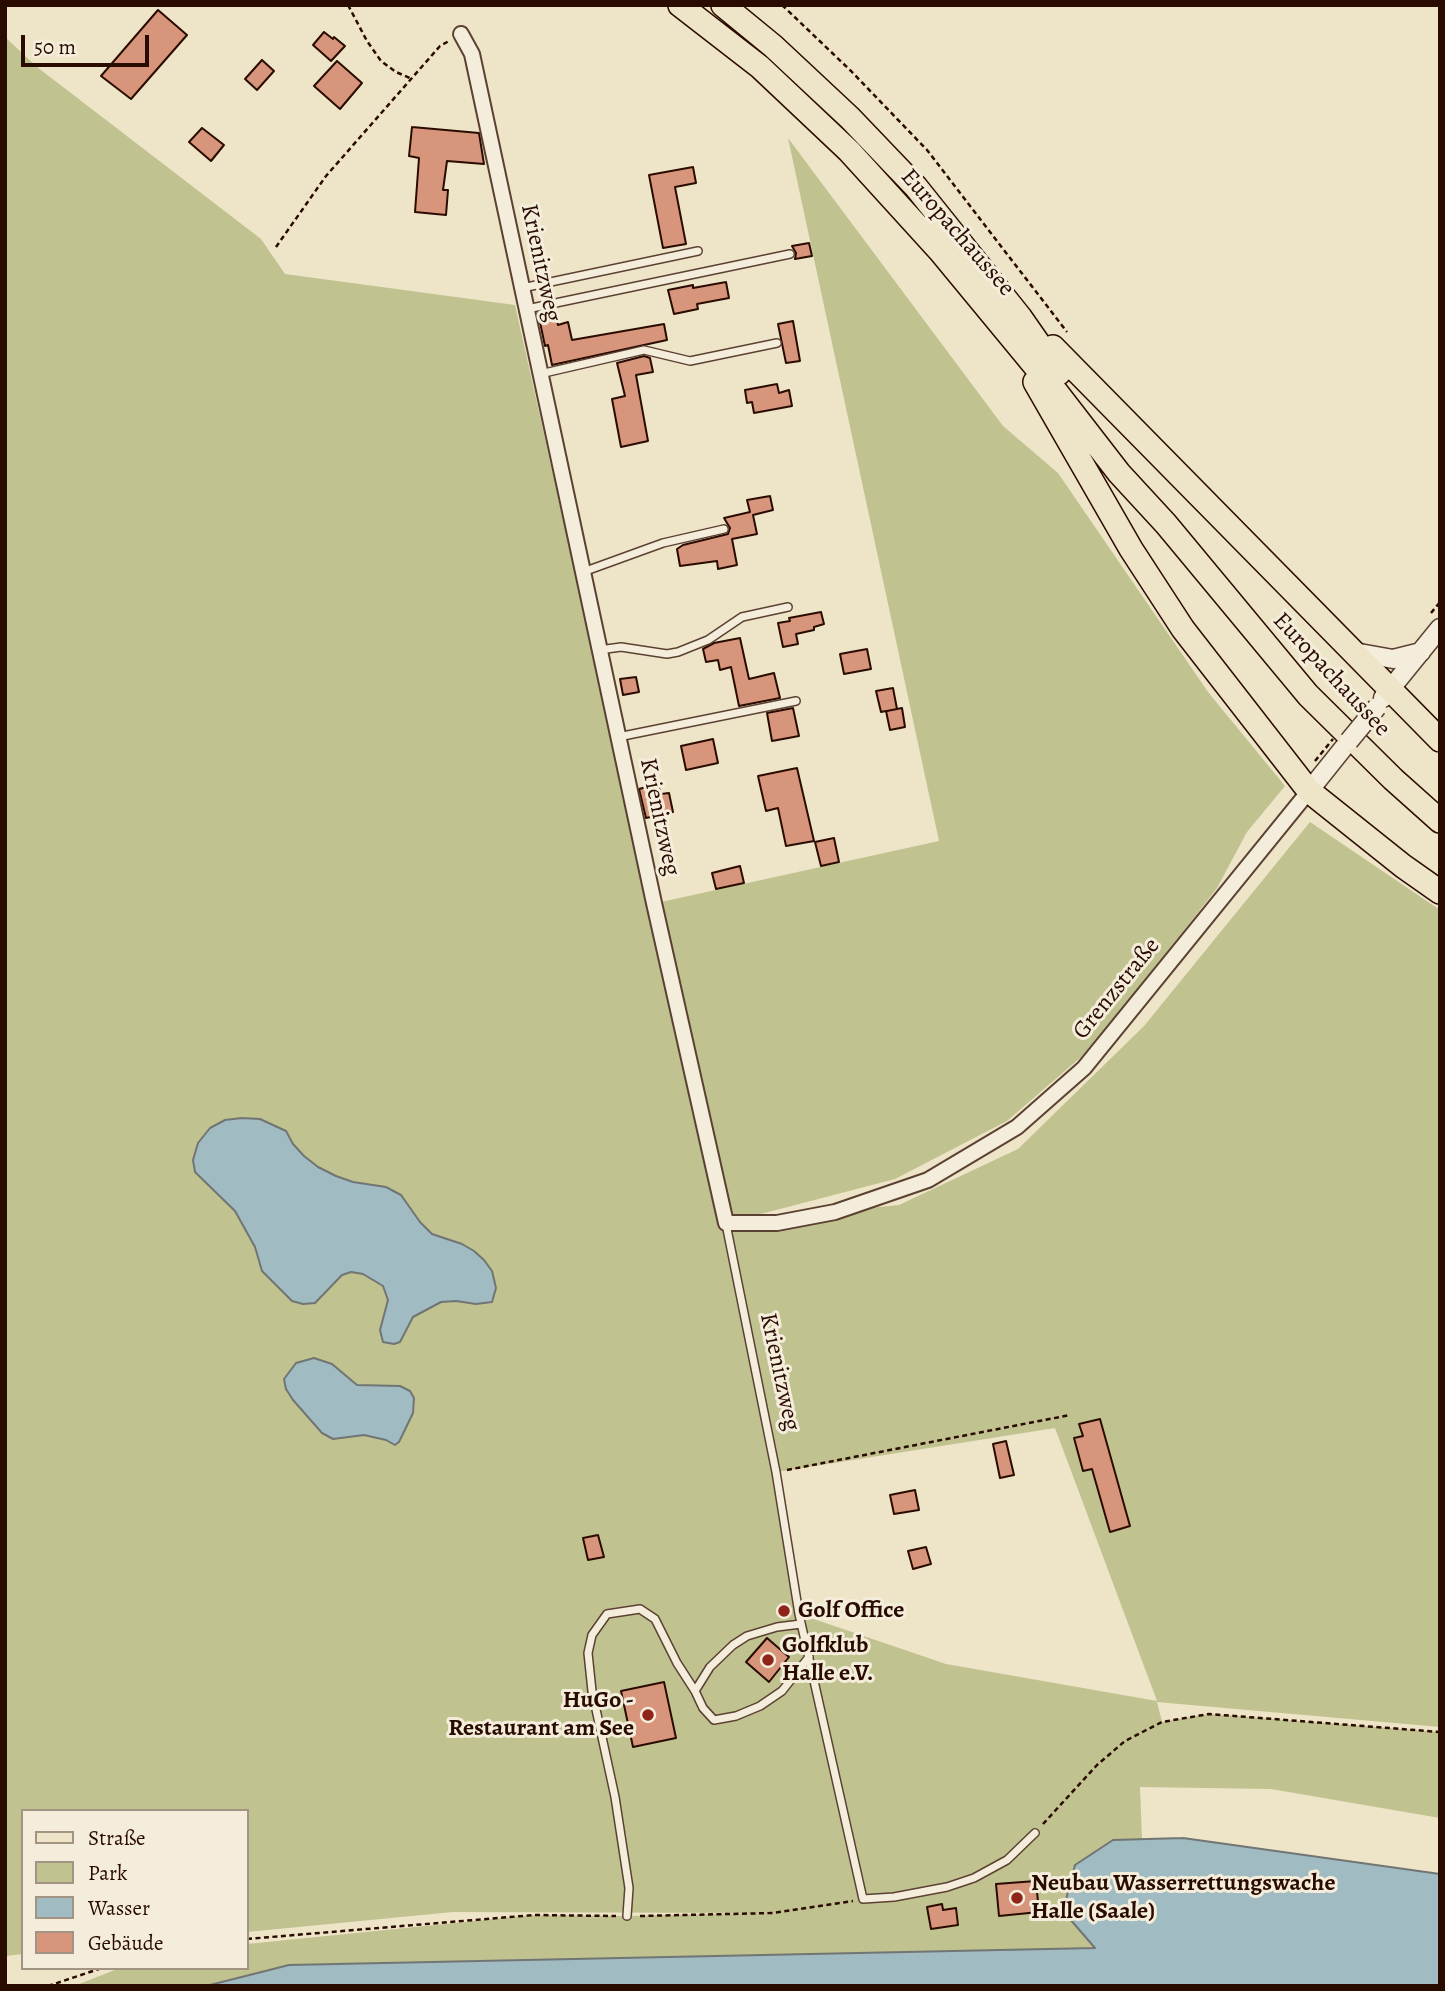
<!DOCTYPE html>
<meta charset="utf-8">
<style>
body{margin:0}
#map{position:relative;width:1445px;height:1991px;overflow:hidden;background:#eee4c7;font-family:Alegreya,serif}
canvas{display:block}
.frame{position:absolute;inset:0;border:7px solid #2a0b00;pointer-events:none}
.legend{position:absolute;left:21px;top:1809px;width:228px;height:161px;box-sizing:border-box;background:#f4eddb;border:2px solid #a39383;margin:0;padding:9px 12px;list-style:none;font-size:21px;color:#2a0b00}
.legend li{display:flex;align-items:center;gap:14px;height:35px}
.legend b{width:35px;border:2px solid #a39383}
.scale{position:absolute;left:21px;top:35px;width:128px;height:32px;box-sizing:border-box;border:4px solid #2a0b00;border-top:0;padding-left:9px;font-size:21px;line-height:24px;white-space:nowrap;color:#2a0b00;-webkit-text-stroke:5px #f4eddb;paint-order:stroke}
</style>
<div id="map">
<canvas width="1445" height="1991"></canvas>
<div class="frame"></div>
<ul class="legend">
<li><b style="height:9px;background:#eee4c7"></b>Straße</li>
<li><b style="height:19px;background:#c0c290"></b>Park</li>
<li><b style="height:19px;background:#a0bbc1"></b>Wasser</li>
<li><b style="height:19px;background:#d7957b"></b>Gebäude</li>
</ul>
<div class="scale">50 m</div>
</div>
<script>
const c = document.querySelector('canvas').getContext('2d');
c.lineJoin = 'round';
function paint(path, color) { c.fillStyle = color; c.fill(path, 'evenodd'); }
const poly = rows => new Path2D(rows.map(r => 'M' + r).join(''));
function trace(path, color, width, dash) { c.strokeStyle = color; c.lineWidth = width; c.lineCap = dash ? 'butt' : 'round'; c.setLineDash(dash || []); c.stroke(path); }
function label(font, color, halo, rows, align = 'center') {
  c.font = font + ' Alegreya,serif'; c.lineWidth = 6; c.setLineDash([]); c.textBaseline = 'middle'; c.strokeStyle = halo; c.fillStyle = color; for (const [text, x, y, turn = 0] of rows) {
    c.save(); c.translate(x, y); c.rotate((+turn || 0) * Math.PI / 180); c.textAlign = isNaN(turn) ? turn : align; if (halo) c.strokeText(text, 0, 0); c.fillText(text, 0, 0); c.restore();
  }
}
const green = poly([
 [5,37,37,67,261,239,285,274,515,305,765,1420,661,902,939,841,788,138,1003,426,1058,473,1208,692,1285,786,1247,832,1217,888,1136,992,1081,1057,1007,1121,895,1179,730,1222,899,1205,1018,1149,1144,1026,1310,822,1440,910,1440,1727,1157,1702,1162,1722,1209,1714,1440,1732,1440,1818,1271,1789,1140,1787,1142,1839,1113,1840,1096,1948,289,1965,206,1986,74,1986,120,1968,247,1968,247,1944,534,1915,627,1916,750,1913,453,1912,247,1932,247,1811,23,1811,23,1954,5,1956],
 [1055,1428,1157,1701,946,1664,799,1614,777,1472]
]);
const water = poly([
 [242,1118,260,1119,286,1131,293,1144,304,1156,318,1167,336,1176,353,1182,386,1187,401,1195,420,1222,432,1234,462,1244,474,1251,484,1260,492,1271,496,1288,492,1302,476,1304,456,1301,441,1302,413,1317,400,1342,394,1344,383,1342,380,1330,388,1300,383,1286,363,1274,351,1272,342,1275,315,1303,303,1304,292,1301,262,1271,255,1247,235,1211,195,1172,193,1160,198,1143,210,1128,225,1120,242,1118],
 [314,1358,332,1364,357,1385,400,1386,410,1391,414,1398,413,1413,399,1442,395,1445,386,1440,364,1435,333,1439,322,1433,293,1400,286,1389,284,1379,296,1363,314,1358],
 [1183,1838,1440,1874,1440,1986,206,1986,289,1965,1095,1948,1063,1911,1075,1865,1113,1840,1183,1838]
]);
const building = poly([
 [158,10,187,35,131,99,101,76,158,10],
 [324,32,333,39,334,37,345,46,331,61,313,45,324,32],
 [262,60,274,71,257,90,245,79,262,60],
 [337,61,362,83,340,109,314,86,337,61],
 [412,127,479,133,484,164,447,161,443,190,448,190,446,215,415,212,419,158,409,156,412,127],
 [202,128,224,145,211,161,189,142,202,128],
 [693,167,696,183,675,187,686,244,663,248,649,175,693,167],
 [809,243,812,256,795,259,796,253,792,246,809,243],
 [726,282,729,298,697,304,698,309,674,314,668,290,693,285,693,288,726,282],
 [555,310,558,325,568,322,572,340,664,324,667,340,552,365,548,345,545,346,538,313,555,310],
 [793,321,800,361,786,363,778,324,793,321],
 [644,356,650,358,653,372,636,375,648,441,621,447,612,399,625,396,617,363,644,356],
 [777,384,779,393,789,390,792,406,754,413,752,402,747,403,745,390,777,384],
 [770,496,773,510,753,515,757,534,732,539,737,565,718,569,717,561,680,566,677,549,683,545,728,534,730,528,724,518,750,512,747,500,770,496],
 [821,612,824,624,814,627,814,630,796,634,798,644,783,647,778,623,790,621,789,618,821,612],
 [740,638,749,679,774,673,780,698,739,706,731,667,720,670,718,660,706,662,703,649,714,643,740,638],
 [867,649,871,669,844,674,840,654,867,649],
 [636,677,639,692,623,695,620,679,636,677],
 [893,688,897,709,887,711,902,708,905,727,890,730,886,711,881,712,876,691,893,688],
 [793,708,799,736,772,741,767,713,793,708],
 [713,739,718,763,686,770,681,746,713,739],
 [797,768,814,841,786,846,778,808,766,811,758,776,797,768],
 [654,785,654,789,659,788,661,794,669,793,673,812,646,818,639,789,654,785],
 [834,838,839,862,821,866,815,842,834,838],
 [740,866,744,883,716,889,712,873,740,866],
 [1100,1419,1130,1526,1110,1532,1092,1469,1083,1471,1074,1438,1083,1436,1079,1424,1100,1419],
 [1006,1441,1014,1475,1000,1478,993,1444,1006,1441],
 [915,1490,919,1510,894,1514,890,1495,915,1490],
 [598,1535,604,1557,588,1560,583,1538,598,1535],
 [926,1547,931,1564,913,1569,908,1551,926,1547],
 [767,1638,789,1657,769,1682,746,1662,767,1638],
 [664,1682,676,1738,633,1747,621,1691,664,1682],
 [1036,1881,1039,1912,999,1916,996,1884,1036,1881],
 [942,1904,943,1910,956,1908,958,1925,931,1929,927,1907,942,1904]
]);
const path = poly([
 [348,5,367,41,381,61,396,72,412,79],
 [782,5,851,71,927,150,1067,332],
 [276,247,326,176,440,46,449,41],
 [1431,613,1440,602],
 [787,1470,1070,1415],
 [1043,1824,1097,1765,1125,1741,1162,1722,1209,1714,1440,1732],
 [640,1916,773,1913,853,1901],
 [247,1939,534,1915,616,1916],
 [48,1986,102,1968]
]);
const service = poly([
 [522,288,698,251],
 [527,309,790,254],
 [540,374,644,350,690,361,777,343],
 [583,572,663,543,724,529],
 [599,650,621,647,667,654,678,652,708,640,742,617,788,607],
 [618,737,796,701],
 [726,1224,776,1472,799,1614,863,1899,894,1897,947,1887,974,1878,1007,1860,1035,1833],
 [801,1624,777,1627,747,1636,733,1645,710,1667,695,1691,703,1708,714,1720,736,1716,760,1706,782,1691,809,1657],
 [627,1916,629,1888,615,1797,592,1691,588,1653,592,1635,607,1614,640,1609,655,1619,677,1663,695,1691]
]);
const minor = poly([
 [461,34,472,54,654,903,726,1223,777,1223,835,1212,928,1180,1017,1127,1084,1068,1309,791]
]);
const tertiary = poly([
 [1354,652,1393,659,1421,652],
 [1383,698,1440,628],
 [1309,791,1349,741]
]);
const primary = poly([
 [680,5,760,67,849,151,940,251,1054,389,1119,473,1166,524,1308,695,1393,779,1440,821],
 [723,5,773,46,850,118,916,187,1020,317,1059,373],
 [1053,347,1440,740],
 [1035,382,1131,549,1183,629,1309,791,1403,866,1440,892]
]);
const pathBridge = poly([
 [1315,761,1333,739]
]);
const tertiaryBridge = poly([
 [1349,741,1377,707]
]);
const markers = [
 [784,1611,7,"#8f2418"],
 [768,1660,7,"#8f2418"],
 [648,1715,7,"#8f2418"],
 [1017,1898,7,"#8f2418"]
];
const streetNames = [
 ["Europachaussee",957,233,49],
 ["Krienitzweg",540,263,78],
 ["Europachaussee",1331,675,47],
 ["Krienitzweg",659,817,78],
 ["Grenzstraße",1117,989,-51],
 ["Krienitzweg",779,1372,78]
];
const poiNames = [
 ["Golf Office",798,1611],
 ["Golfklub",782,1646],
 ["Halle e.V.",782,1674],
 ["HuGo -",634,1701,"right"],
 ["Restaurant am See",634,1729,"right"],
 ["Neubau Wasserrettungswache",1031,1884],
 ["Halle (Saale)",1031,1912]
];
paint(green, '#c0c290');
paint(water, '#a0bbc1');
trace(water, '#717574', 2);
paint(building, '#d7957b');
trace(building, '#2a0b00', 2);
trace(service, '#5b4132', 10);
trace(minor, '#5b4132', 18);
trace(tertiary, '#5b4132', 21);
trace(primary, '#2a0b00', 26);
trace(path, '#2a0b00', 2.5, [5, 3.5]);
trace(service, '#f4eddb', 7);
trace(minor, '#f4eddb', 14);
trace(tertiary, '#f4eddb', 18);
trace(primary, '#eee4c7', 23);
trace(tertiaryBridge, '#5b4132', 21, []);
trace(pathBridge, '#2a0b00', 2.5, [5, 3.5]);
trace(tertiaryBridge, '#f4eddb', 18);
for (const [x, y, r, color] of markers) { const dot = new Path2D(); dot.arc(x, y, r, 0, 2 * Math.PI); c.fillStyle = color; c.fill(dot); trace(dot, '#f4eddb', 2.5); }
label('24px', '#2a0b00', '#f4eddb', streetNames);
label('bold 24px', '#2a0b00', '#f4eddb', poiNames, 'left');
</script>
